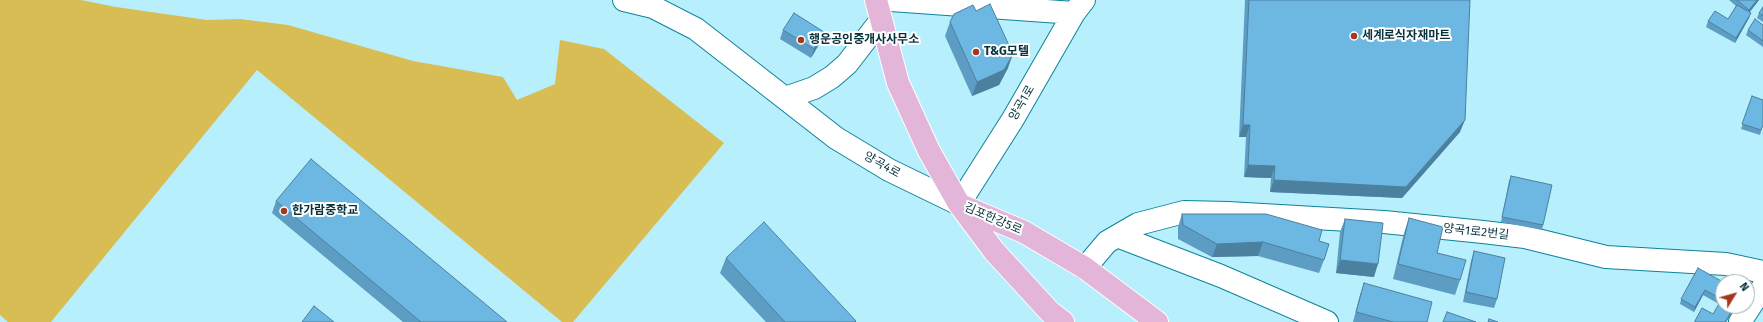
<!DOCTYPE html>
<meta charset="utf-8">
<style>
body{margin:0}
#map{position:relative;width:1763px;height:322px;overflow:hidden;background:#b8effd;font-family:"Fira Sans",sans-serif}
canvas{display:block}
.north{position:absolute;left:1715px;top:274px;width:40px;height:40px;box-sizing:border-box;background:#fff;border:1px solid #9badb1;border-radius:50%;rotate:53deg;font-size:11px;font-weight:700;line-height:16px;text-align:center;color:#05323c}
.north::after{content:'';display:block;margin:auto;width:14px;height:18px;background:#a2391d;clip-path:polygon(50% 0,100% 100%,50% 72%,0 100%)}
</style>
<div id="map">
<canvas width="1763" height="322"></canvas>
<div class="north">N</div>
</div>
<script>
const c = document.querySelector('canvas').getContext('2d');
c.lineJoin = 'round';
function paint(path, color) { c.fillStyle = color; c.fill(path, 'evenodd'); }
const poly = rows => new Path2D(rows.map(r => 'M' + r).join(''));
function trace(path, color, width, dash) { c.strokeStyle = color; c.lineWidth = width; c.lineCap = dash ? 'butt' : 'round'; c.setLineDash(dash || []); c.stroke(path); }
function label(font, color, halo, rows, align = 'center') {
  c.font = font + ' "Fira Sans","Noto Sans KR",sans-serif'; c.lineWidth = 4; c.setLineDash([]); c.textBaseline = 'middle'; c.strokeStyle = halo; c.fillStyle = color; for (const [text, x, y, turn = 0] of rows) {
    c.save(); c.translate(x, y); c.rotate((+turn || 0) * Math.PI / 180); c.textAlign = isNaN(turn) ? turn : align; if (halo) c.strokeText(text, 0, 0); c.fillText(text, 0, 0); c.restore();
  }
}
const green = poly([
 [0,0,81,0,116,7,207,20,240,19,288,25,413,61,503,77,517,100,555,84,560,40,604,49,724,143,573,322,562,322,257,70,51,322,8,322,0,315]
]);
const minor = poly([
 [624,0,653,7,696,29,836,138,889,170,959,204,1013,119,1074,13,1084,0],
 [891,0,1074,13],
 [785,98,814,88,832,77,847,64,881,20],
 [1117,236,1221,276,1327,322],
 [1085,268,1107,242,1138,224,1184,212,1228,213,1384,222,1483,232,1525,237,1606,257,1726,264,1763,272],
 [1740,322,1763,287]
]);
const major = poly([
 [876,0,898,83,929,151,959,204,994,251,1050,312,1063,322],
 [960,205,1024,232,1085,268,1157,322]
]);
const wall = poly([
 [1245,0,1470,0,1460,132,1402,198,1270,192,1271,178,1244,177,1246,137,1239,137],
 [1729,0,1759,0,1750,12,1749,18,1735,43,1706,27,1708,21,1728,19,1736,6],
 [1763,7,1763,22,1757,18,1759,13],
 [950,22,1008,68,999,85,972,96,945,36],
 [1763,25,1763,47,1746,35,1748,30],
 [783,30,821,41,811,58,780,39],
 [1752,96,1763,125,1760,135,1741,129],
 [1511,176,1543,225,1542,230,1501,222,1509,181],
 [276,201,507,322,403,322,272,213],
 [1182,214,1319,241,1324,260,1319,273,1258,256,1212,257,1178,239,1178,227],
 [1409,218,1437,253,1460,280,1455,295,1393,279,1404,233],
 [1345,219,1374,277,1336,273,1340,232],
 [1474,251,1497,299,1494,308,1463,302,1471,261],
 [726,258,856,321,856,322,766,322,720,273],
 [1723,282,1723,304,1731,314,1726,322,1694,322,1702,308,1713,314,1719,304,1703,295,1694,312,1680,304,1681,299],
 [1364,283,1427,322,1353,322,1360,295]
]);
const shadedWall = poly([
 [1757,0,1759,0,1747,15,1749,10],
 [1751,13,1749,18,1735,43,1736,38],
 [824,32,821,41,811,58,814,49],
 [1013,54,1008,68,999,85,972,96,977,82],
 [1465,120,1460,132,1402,198,1270,192,1274,180],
 [1243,125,1250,125,1246,137,1239,137],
 [1248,165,1275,166,1271,178,1244,177],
 [1263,242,1258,256,1212,257,1217,244],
 [1340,260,1378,264,1374,277,1336,273],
 [1705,290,1703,295,1694,312,1695,307],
 [1733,309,1731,314,1726,322,1725,322]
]);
const building = poly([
 [1249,0,1470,0,1465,120,1406,187,1274,180,1275,166,1248,165,1250,125,1243,125,1249,0],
 [1737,0,1757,0,1749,10,1737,0],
 [990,4,1013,54,1004,70,977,82,950,22,954,14,973,5,976,11,990,4],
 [1737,5,1751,13,1736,38,1708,21,1715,11,1728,19,1737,5],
 [1763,7,1763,16,1759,13,1763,7],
 [794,13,824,32,814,49,783,30,794,13],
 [1755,19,1763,25,1763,41,1748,30,1755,19],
 [1752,96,1763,100,1763,125,1761,130,1742,124,1752,96],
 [311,159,507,322,421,322,276,201,311,159],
 [1511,176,1552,185,1543,225,1502,217,1511,176],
 [1182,214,1266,214,1322,230,1319,241,1329,244,1324,260,1263,242,1217,244,1183,225,1182,214],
 [1409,218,1443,227,1437,253,1466,260,1460,280,1398,264,1409,218],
 [1345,219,1383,223,1378,264,1340,260,1345,219],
 [764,222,856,321,855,322,785,322,726,258,764,222],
 [1474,251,1505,258,1497,299,1466,292,1474,251],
 [1698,268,1723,282,1723,300,1705,290,1695,307,1681,299,1698,268],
 [1364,283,1432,302,1427,322,1393,322,1356,312,1364,283],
 [1720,302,1723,304,1723,306,1727,306,1733,309,1725,322,1696,322,1695,321,1702,308,1713,314,1720,302],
 [314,306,334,322,302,322,314,306],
 [1447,312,1476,322,1443,322,1447,312],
 [1489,319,1498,322,1488,322,1489,319]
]);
const markers = [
 [1354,36,4,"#a2391d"],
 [801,40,4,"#a2391d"],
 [976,52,4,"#a2391d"],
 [284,211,4,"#a2391d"]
];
const poiNames = [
 ["세계로식자재마트",1362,36],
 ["행운공인중개사사무소",809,40],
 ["T&G모텔",984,52],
 ["한가람중학교",292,211]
];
const streetNames = [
 ["양곡1로",1022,103,-60],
 ["양곡4로",882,165,29],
 ["김포한강5로",993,219,23],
 ["양곡1로2번길",1476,232,6]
];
paint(green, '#d7bd53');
trace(minor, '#0d839a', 24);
trace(major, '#fff', 24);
trace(minor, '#fff', 22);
trace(major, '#e3b6d9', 22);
paint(wall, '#5e9dc3');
paint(shadedWall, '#4c809f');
paint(building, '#6db7e3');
trace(building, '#4c809f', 1);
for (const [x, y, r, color] of markers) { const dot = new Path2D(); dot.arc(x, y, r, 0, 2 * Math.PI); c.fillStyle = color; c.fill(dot); trace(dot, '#fff', 1.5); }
label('bold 12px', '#05323c', '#fff', poiNames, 'left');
label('12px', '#05323c', '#fff', streetNames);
</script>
